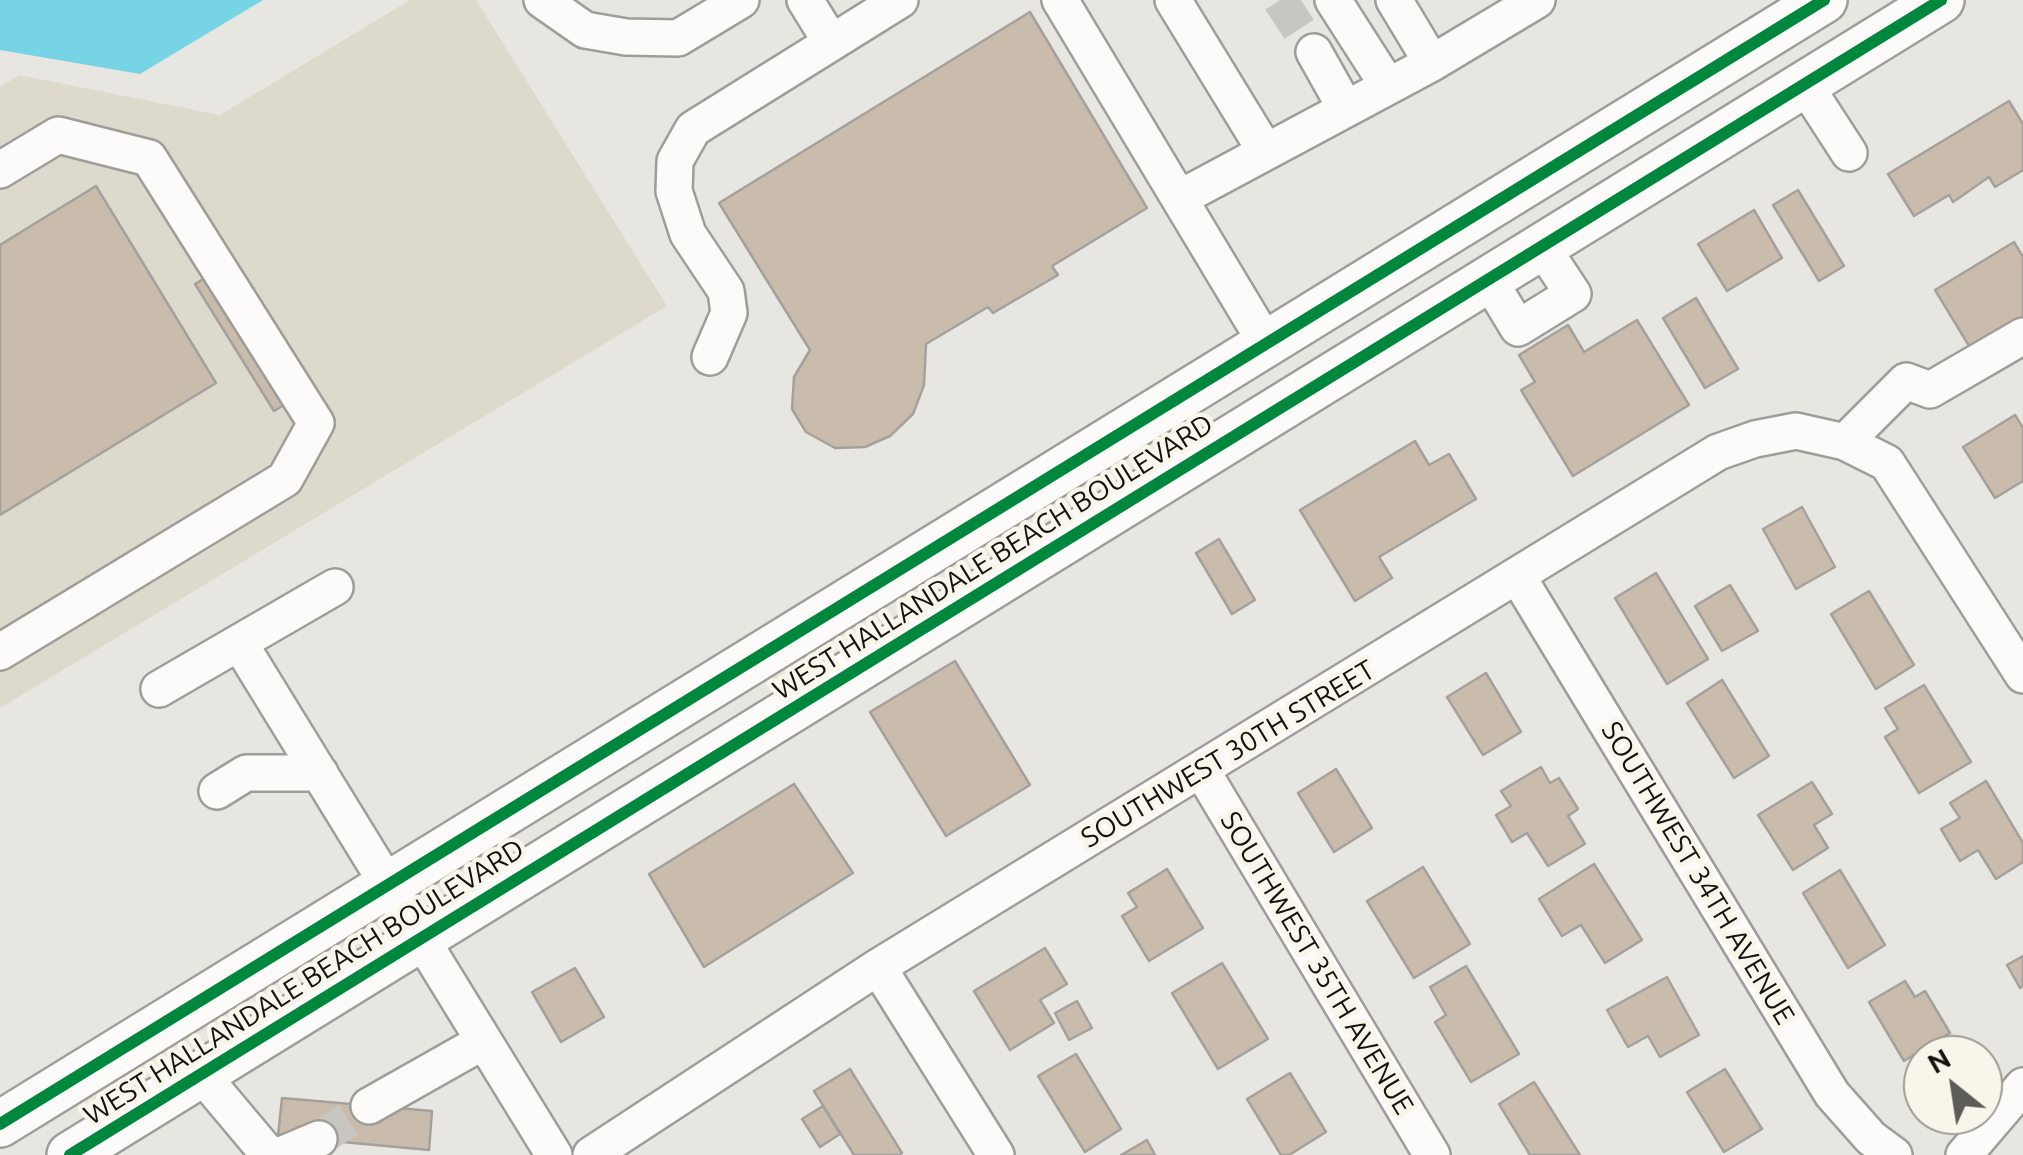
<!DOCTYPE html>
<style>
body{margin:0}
#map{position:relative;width:2023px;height:1155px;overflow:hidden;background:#e8e6e0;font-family:Ubuntu,sans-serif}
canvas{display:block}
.north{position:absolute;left:1903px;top:1035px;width:100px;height:100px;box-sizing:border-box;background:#f8f5ea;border:2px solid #9d9a92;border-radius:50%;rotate:330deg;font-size:28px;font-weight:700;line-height:40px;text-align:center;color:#14120f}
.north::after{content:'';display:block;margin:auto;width:35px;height:45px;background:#5e5c58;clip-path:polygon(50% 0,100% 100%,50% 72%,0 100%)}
</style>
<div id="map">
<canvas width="2023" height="1155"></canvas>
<div class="north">N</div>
</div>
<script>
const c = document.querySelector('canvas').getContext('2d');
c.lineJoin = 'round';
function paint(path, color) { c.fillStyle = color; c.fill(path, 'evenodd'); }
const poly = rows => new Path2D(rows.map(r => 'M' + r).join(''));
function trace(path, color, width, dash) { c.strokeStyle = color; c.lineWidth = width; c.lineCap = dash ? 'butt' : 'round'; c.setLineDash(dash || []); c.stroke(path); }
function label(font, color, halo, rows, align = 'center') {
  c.font = font + ' Ubuntu,sans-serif'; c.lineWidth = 9; c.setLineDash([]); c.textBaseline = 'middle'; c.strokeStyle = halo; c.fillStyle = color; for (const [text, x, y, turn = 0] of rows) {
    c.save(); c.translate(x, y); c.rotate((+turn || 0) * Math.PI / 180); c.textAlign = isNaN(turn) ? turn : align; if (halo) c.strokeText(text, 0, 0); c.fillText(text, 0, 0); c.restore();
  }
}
const built = poly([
 [410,0,476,0,667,306,0,708,0,87,19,75,220,115]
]);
const water = poly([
 [0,0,263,0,140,74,0,50]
]);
const building = poly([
 [1030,12,1147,208,1052,266,1058,275,993,313,988,307,926,344,924,385,913,414,890,436,865,447,835,448,806,432,792,409,794,377,810,350,719,203,1030,12],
 [2009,101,2023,124,2023,170,1995,187,1989,177,1953,202,1949,195,1914,216,1888,174,2009,101],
 [96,186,216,383,0,515,0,245,96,186],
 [1798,190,1844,266,1819,281,1773,205,1798,190],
 [1754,210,1782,258,1727,291,1698,244,1754,210],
 [2014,242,2023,257,2023,324,1974,354,1935,290,2014,242],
 [218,270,297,397,274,411,195,284,218,270],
 [1696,298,1738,369,1705,388,1663,318,1696,298],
 [1637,320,1689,405,1573,476,1521,390,1535,382,1519,355,1568,325,1584,352,1637,320],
 [2015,415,2023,428,2023,481,1995,498,1963,447,2015,415],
 [1415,441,1429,465,1449,454,1476,499,1379,557,1392,578,1355,601,1300,510,1415,441],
 [1802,507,1835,567,1796,589,1763,529,1802,507],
 [1219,539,1255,600,1232,614,1196,553,1219,539],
 [1656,573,1708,659,1667,684,1615,598,1656,573],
 [1730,585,1758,631,1722,651,1695,606,1730,585],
 [1869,591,1914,665,1876,689,1831,614,1869,591],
 [955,661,1030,785,946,836,870,712,955,661],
 [1486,673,1521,732,1483,755,1447,697,1486,673],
 [1722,680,1769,756,1734,778,1687,703,1722,680],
 [1924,685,1971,762,1919,793,1885,737,1898,729,1885,708,1924,685],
 [1541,767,1550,783,1559,778,1578,809,1568,816,1585,844,1548,866,1527,833,1512,842,1496,815,1511,806,1501,791,1541,767],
 [1336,769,1372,828,1334,852,1298,793,1336,769],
 [1986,781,2023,843,2023,862,1996,879,1978,850,1960,861,1941,829,1960,818,1950,803,1986,781],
 [1812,782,1832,814,1814,825,1828,848,1793,870,1758,815,1812,782],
 [794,784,853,873,704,967,649,874,794,784],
 [1594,864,1642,940,1605,963,1581,925,1562,936,1539,899,1594,864],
 [1423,867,1470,944,1414,978,1367,901,1423,867],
 [1167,869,1203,928,1149,961,1122,916,1137,907,1128,893,1167,869],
 [1840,870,1885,945,1848,968,1803,893,1840,870],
 [1045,948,1067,984,1040,1000,1054,1023,1010,1050,974,991,1045,948],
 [2023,956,2023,986,2020,988,2007,965,2023,956],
 [1222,963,1268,1039,1218,1069,1172,993,1222,963],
 [1466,966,1519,1054,1471,1082,1435,1022,1446,1015,1430,987,1466,966],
 [575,968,604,1017,561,1042,532,992,575,968],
 [1667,977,1699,1035,1660,1057,1648,1036,1628,1047,1607,1010,1667,977],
 [1905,981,1915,997,1925,991,1950,1033,1904,1061,1869,1002,1905,981],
 [1077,1001,1092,1028,1069,1040,1055,1013,1077,1001],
 [1076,1054,1121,1129,1085,1152,1038,1076,1076,1054],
 [850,1069,902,1153,899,1155,854,1155,814,1091,850,1069],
 [1725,1069,1762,1129,1724,1152,1687,1092,1725,1069],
 [1290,1073,1326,1132,1289,1155,1281,1155,1247,1099,1290,1073],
 [1534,1082,1580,1155,1530,1155,1499,1104,1534,1082],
 [282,1098,432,1111,429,1150,278,1136,282,1098],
 [823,1106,840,1134,820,1147,802,1119,823,1106],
 [1147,1140,1155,1155,1121,1155,1147,1140]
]);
const minorTunnel = poly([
 [1280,0,1314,52],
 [319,1139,369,1106]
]);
const minor = poly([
 [542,0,585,30,626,37,678,38,741,0],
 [805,0,831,42],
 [1060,0,1266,343],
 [1173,0,1266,152],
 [1333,0,1388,86],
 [1394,0,1432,63,1537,0],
 [1314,52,1346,109],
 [1805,85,1849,153],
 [0,170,58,135,149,158,316,423,285,479,0,652],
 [1180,198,1432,63],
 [1489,280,1518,328,1573,294,1542,247],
 [710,357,729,313,726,291,688,234,674,191,675,161,693,129,900,0],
 [1845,442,1906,381,1930,390,2023,336],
 [1518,577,1832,1094,1871,1138,1894,1155],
 [240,644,554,1155],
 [159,689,335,587],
 [1202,771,1432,1155],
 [217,791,246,773,320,773],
 [878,967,996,1155],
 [201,1074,269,1155],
 [369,1106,484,1041],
 [281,1155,319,1139],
 [591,1155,878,967,1718,452,1755,439,1796,431,1845,442,1887,463,2023,675],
 [1964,1155,2023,1086]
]);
const major = poly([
 [0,1124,1824,0],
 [70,1155,1941,0]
]);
const cycleway = poly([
 [0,1124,1824,0],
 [70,1155,1941,0]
]);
const streetNames = [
 ["WEST HALLANDALE BEACH BOULEVARD",993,557,-32],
 ["SOUTHWEST 30TH STREET",1228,754,-31],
 ["SOUTHWEST 34TH AVENUE",1698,873,59],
 ["SOUTHWEST 35TH AVENUE",1317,963,59],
 ["WEST HALLANDALE BEACH BOULEVARD",304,982,-32]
];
paint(built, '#ddd9cc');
paint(water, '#77d4e5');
paint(building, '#cabcad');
trace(building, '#a4a19d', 2.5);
trace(minorTunnel, '#c8c6c1', 35, [35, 18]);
trace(minor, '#9f9d99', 40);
trace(major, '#9f9d99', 50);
trace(minor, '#fcfbfa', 35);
trace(major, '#fcfbfa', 45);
trace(cycleway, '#00873e', 12);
label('28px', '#14120f', '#f8f5ea', streetNames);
</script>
